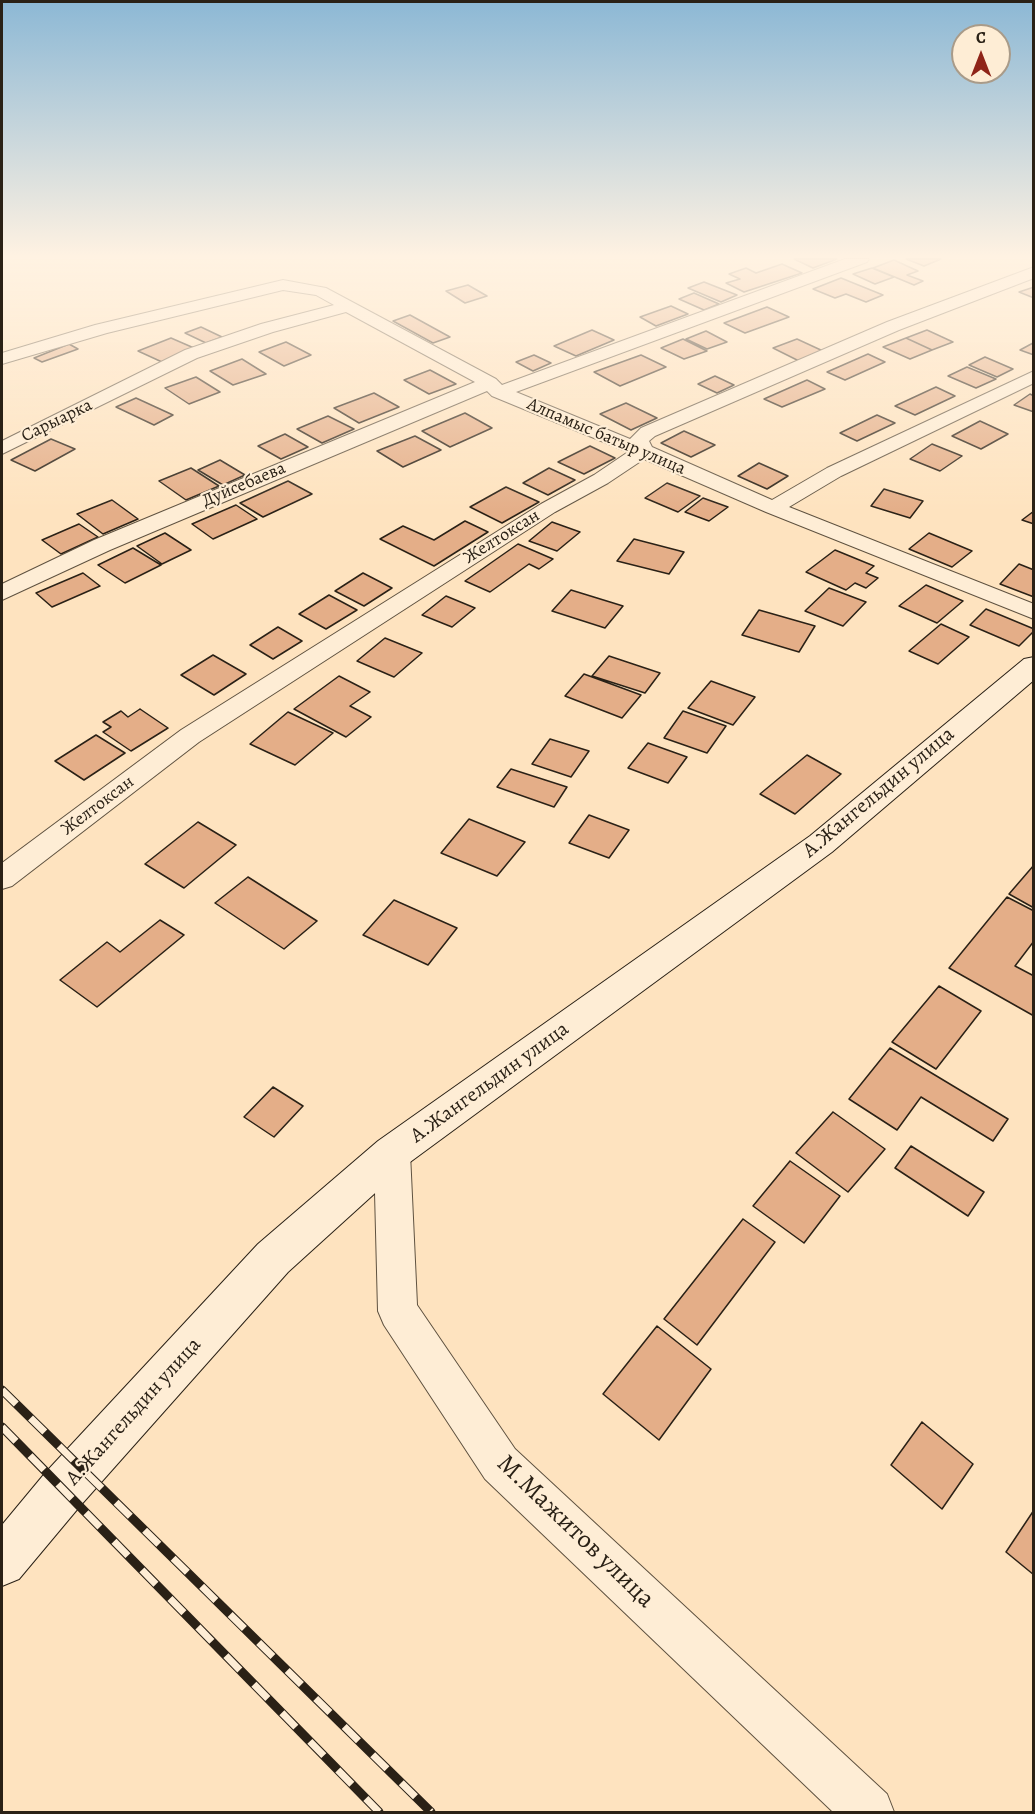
<!DOCTYPE html>
<meta charset="utf-8">
<style>
body{margin:0}
#map{position:relative;width:1035px;height:1814px;overflow:hidden;background:#fee3bf;font-family:Alegreya,serif}
canvas{display:block}
.frame{position:absolute;inset:0;border:3px solid #2a2116;pointer-events:none}
.north{position:absolute;left:951px;top:24px;width:60px;height:60px;box-sizing:border-box;background:#feedd5;border:2px solid #a99b89;border-radius:50%;rotate:0deg;font-size:16px;font-weight:700;line-height:24px;text-align:center;color:#2a2116}
.north::after{content:'';display:block;margin:auto;width:21px;height:27px;background:#8f2418;clip-path:polygon(50% 0,100% 100%,50% 72%,0 100%)}
</style>
<div id="map">
<canvas width="1035" height="1814"></canvas>
<div class="frame"></div>
<div class="north">С</div>
</div>
<script>
const c = document.querySelector('canvas').getContext('2d');
c.lineJoin = 'round';
function paint(path, color) { c.fillStyle = color; c.fill(path, 'evenodd'); }
const poly = rows => new Path2D(rows.map(r => 'M' + r).join(''));
function trace(path, color, width, dash) { c.strokeStyle = color; c.lineWidth = width; c.lineCap = dash ? 'butt' : 'round'; c.setLineDash(dash || []); c.stroke(path); }
function label(font, color, halo, rows, align = 'center') {
  c.font = font + ' Alegreya,serif'; c.lineWidth = 4.5; c.setLineDash([]); c.textBaseline = 'middle'; c.strokeStyle = halo; c.fillStyle = color; for (const [text, x, y, turn = 0] of rows) {
    c.save(); c.translate(x, y); c.rotate((+turn || 0) * Math.PI / 180); c.textAlign = isNaN(turn) ? turn : align; if (halo) c.strokeText(text, 0, 0); c.fillText(text, 0, 0); c.restore();
  }
}
const building = poly([
 [794,259,837,259,813,268,794,259],
 [906,259,941,259,924,266,906,259],
 [894,260,918,271,907,275,923,281,914,285,873,268,894,260],
 [782,264,802,273,744,292,726,283,740,279,729,274,746,268,756,273,782,264],
 [872,268,894,277,875,284,853,274,872,268],
 [841,278,883,295,866,302,846,294,835,298,813,289,841,278],
 [704,282,737,295,721,302,688,288,704,282],
 [468,285,487,296,465,303,446,291,468,285],
 [1034,287,1034,298,1019,292,1034,287],
 [694,293,719,304,704,310,679,299,694,293],
 [671,306,688,314,656,326,640,317,671,306],
 [767,307,789,317,745,333,724,323,767,307],
 [410,315,450,337,433,343,393,321,410,315],
 [201,327,222,337,206,343,185,333,201,327],
 [592,330,614,340,576,356,554,346,592,330],
 [927,330,953,342,932,350,906,338,927,330],
 [706,331,727,342,707,349,686,339,706,331],
 [171,338,194,348,162,362,138,351,171,338],
 [906,338,932,350,910,359,883,347,906,338],
 [683,339,707,351,684,359,661,348,683,339],
 [797,339,823,351,799,361,773,348,797,339],
 [286,342,311,355,284,366,259,352,286,342],
 [1033,343,1034,355,1020,350,1033,343],
 [69,344,78,349,42,362,34,358,69,344],
 [868,354,885,362,845,380,827,372,868,354],
 [534,355,551,363,533,371,516,362,534,355],
 [641,355,666,367,620,386,594,372,641,355],
 [985,357,1013,369,997,377,969,365,985,357],
 [242,359,266,374,233,385,210,371,242,359],
 [967,367,996,379,976,388,948,376,967,367],
 [430,370,456,384,429,394,404,380,430,370],
 [715,376,734,385,717,393,698,384,715,376],
 [196,377,220,392,189,404,165,388,196,377],
 [807,380,825,389,782,407,764,399,807,380],
 [936,387,955,396,915,415,895,406,936,387],
 [374,393,399,407,359,423,334,408,374,393],
 [1030,394,1034,396,1034,412,1014,405,1030,394],
 [136,398,173,415,154,425,116,407,136,398],
 [626,403,657,418,631,430,600,414,626,403],
 [465,413,492,428,450,447,422,431,465,413],
 [877,415,895,423,857,441,840,433,877,415],
 [328,416,354,429,322,443,297,429,328,416],
 [980,421,1008,434,981,449,952,436,980,421],
 [684,431,715,445,691,457,661,443,684,431],
 [285,434,308,447,281,459,258,446,285,434],
 [415,436,441,450,403,467,377,451,415,436],
 [51,439,75,449,35,471,11,460,51,439],
 [932,444,962,456,940,471,910,459,932,444],
 [590,446,615,458,584,474,558,462,590,446],
 [220,460,245,475,223,485,198,470,220,460],
 [759,463,788,476,767,489,738,476,759,463],
 [191,468,219,486,186,500,159,481,191,468],
 [549,468,575,480,548,495,523,483,549,468],
 [288,481,312,494,263,517,240,503,288,481],
 [667,483,700,496,678,512,645,498,667,483],
 [506,487,539,502,502,523,470,507,506,487],
 [884,489,923,501,910,518,871,506,884,489],
 [703,498,728,507,709,521,685,512,703,498],
 [112,500,138,519,103,534,77,514,112,500],
 [236,505,257,519,213,539,192,524,236,505],
 [1034,511,1034,524,1022,520,1034,511],
 [465,521,488,532,434,566,380,539,403,526,434,540,465,521],
 [552,522,580,532,557,551,529,541,552,522],
 [79,524,98,537,61,554,42,540,79,524],
 [165,533,191,550,162,564,137,546,165,533],
 [929,533,972,551,952,567,909,549,929,533],
 [634,539,684,552,669,574,617,561,634,539],
 [518,544,553,559,539,569,529,564,490,592,465,581,518,544],
 [133,548,161,565,125,583,98,565,133,548],
 [835,550,874,566,866,573,878,578,866,588,855,583,846,590,806,572,835,550],
 [1019,564,1034,570,1034,597,1000,584,1019,564],
 [83,573,100,586,52,607,36,593,83,573],
 [363,573,392,588,364,606,335,591,363,573],
 [926,585,963,601,937,623,899,606,926,585],
 [829,588,866,602,843,626,805,611,829,588],
 [571,590,623,606,605,628,552,611,571,590],
 [329,595,357,610,326,629,299,614,329,595],
 [446,596,475,608,452,627,422,615,446,596],
 [986,609,1034,629,1034,631,1019,646,970,625,986,609],
 [759,610,815,626,799,652,742,635,759,610],
 [941,624,969,637,938,664,909,651,941,624],
 [278,627,302,641,273,659,250,645,278,627],
 [385,638,422,653,394,677,357,661,385,638],
 [213,655,246,674,214,695,181,675,213,655],
 [609,656,660,673,645,693,592,676,609,656],
 [584,674,641,695,622,718,565,696,584,674],
 [339,676,370,692,350,706,371,717,346,737,294,709,339,676],
 [711,681,755,697,733,725,688,708,711,681],
 [140,709,168,728,131,751,103,732,111,727,103,722,121,711,128,717,140,709],
 [683,711,726,726,707,753,664,738,683,711],
 [288,712,333,733,295,765,250,744,288,712],
 [96,735,125,753,84,780,55,761,96,735],
 [550,739,589,751,571,777,532,764,550,739],
 [648,743,687,757,668,783,628,768,648,743],
 [807,755,841,774,795,814,760,794,807,755],
 [511,769,567,787,554,807,497,787,511,769],
 [589,815,629,830,609,858,569,843,589,815],
 [469,819,525,842,497,876,441,853,469,819],
 [198,822,236,845,184,888,145,864,198,822],
 [1034,865,1034,908,1009,894,1034,865],
 [248,877,317,921,284,949,215,903,248,877],
 [1007,897,1034,911,1034,941,1015,966,1034,976,1034,1016,949,968,1007,897],
 [394,900,457,928,428,965,363,935,394,900],
 [160,920,184,935,97,1007,60,980,107,942,120,952,160,920],
 [939,986,981,1011,936,1069,892,1042,939,986],
 [890,1048,1008,1119,993,1141,921,1097,897,1130,849,1099,890,1048],
 [273,1087,303,1106,274,1137,244,1117,273,1087],
 [833,1112,885,1149,848,1192,796,1153,833,1112],
 [911,1146,984,1192,968,1216,895,1168,911,1146],
 [790,1161,840,1196,804,1243,753,1206,790,1161],
 [743,1219,775,1242,697,1345,664,1319,743,1219],
 [657,1326,711,1369,659,1440,603,1394,657,1326],
 [922,1422,973,1464,942,1509,891,1465,922,1422],
 [1034,1510,1034,1575,1006,1552,1034,1510]
]);
const street = poly([
 [845,259,869,259,867,262,516,392,630,439,641,428,887,322,1034,267,1034,278,899,330,655,436,649,441,652,447,772,500,827,468,1034,371,1034,383,841,476,789,507,1034,604,1034,619,766,512,644,459,608,483,555,512,199,742,12,886,2,889,2,863,181,730,541,504,594,475,628,452,492,396,487,391,110,550,2,600,2,584,94,540,475,382,346,312,273,332,197,358,2,454,2,441,185,350,261,324,334,305,316,295,283,290,107,333,2,364,2,353,95,325,283,280,326,288,496,379,502,385,845,259],
 [392,1137,405,1142,410,1153,417,1305,515,1449,887,1794,894,1812,833,1812,485,1479,384,1325,378,1311,374,1153,379,1142,392,1137]
]);
const secondary = poly([
 [1034,657,1034,680,832,852,406,1165,288,1272,80,1506,19,1579,2,1586,2,1525,46,1472,258,1244,378,1141,810,836,1024,659,1034,657]
]);
const rail = poly([
 [2,1390,431,1812],
 [2,1427,379,1812]
]);
const farStreetnames = [
 ["Сарыарка",57,421,-26],
 ["Алпамыс батыр улица",606,437,23],
 ["Дуйсебаева",244,485,-23],
 ["Желтоксан",502,537,-32],
 ["Желтоксан",98,806,-37]
];
const streetNames = [
 ["А.Жангельдин улица",879,793,-40],
 ["А.Жангельдин улица",490,1083,-36],
 ["А.Жангельдин улица",134,1412,-48]
];
const nearStreetnames = [
 ["М.Мажитов улица",575,1532,44]
];
paint(building, '#e4ae88');
trace(building, '#2a2116', 1.5);
trace(street, '#5f5240', 2);
trace(secondary, '#2a2116', 2);
paint(street, '#feedd5');
paint(secondary, '#feedd5');
trace(rail, '#2a2116', 9);
trace(rail, '#feedd5', 7, [20]);
const sky = c.createLinearGradient(0, 0, 0, 513);
sky.addColorStop(0, '#8cb8d5');
sky.addColorStop(0.5, '#fff2e2');
sky.addColorStop(1, '#fff2e200');
c.fillStyle = sky;
c.fillRect(0, 0, 1035, 513);
label('18px', '#2a2116', '#feedd5', farStreetnames);
label('21px', '#2a2116', '#feedd5', streetNames);
label('26px', '#2a2116', '#feedd5', nearStreetnames);
</script>
